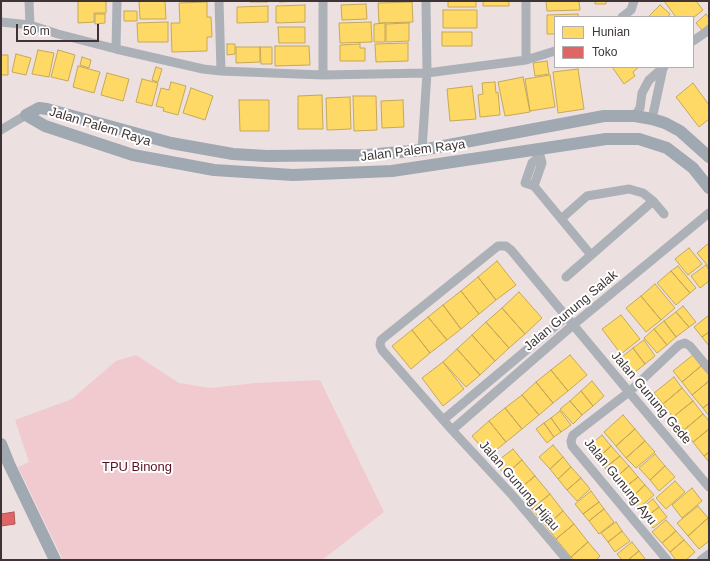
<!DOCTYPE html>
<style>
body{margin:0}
#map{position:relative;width:710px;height:561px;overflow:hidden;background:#ede0e1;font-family:Arial,sans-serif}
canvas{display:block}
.frame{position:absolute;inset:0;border:2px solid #3e3435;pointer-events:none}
.legend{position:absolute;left:554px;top:16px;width:140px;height:52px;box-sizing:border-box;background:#fff;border:1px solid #b2aeae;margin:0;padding:5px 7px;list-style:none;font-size:12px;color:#3e3435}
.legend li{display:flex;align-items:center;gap:8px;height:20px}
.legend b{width:20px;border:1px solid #b2aeae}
.scale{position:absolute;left:16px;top:24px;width:83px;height:18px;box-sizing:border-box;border:2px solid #3e3435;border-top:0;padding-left:5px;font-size:12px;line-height:14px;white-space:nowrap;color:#3e3435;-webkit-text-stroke:3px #fff;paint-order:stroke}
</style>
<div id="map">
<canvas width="710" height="561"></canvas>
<div class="frame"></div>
<ul class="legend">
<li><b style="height:11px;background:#ffd966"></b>Hunian</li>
<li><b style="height:11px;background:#e06666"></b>Toko</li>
</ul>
<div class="scale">50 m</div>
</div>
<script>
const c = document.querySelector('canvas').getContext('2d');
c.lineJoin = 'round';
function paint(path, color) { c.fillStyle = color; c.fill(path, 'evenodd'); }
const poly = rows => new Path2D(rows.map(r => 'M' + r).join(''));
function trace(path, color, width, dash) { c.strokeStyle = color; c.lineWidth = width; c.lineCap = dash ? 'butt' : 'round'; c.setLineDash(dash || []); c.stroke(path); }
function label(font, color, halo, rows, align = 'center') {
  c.font = font + ' Arial,sans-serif'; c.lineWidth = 4; c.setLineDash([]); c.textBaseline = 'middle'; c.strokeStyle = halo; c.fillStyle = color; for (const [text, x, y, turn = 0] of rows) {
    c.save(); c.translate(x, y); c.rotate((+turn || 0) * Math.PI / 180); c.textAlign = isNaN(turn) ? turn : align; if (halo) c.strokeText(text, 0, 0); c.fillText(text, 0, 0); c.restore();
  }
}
const green = poly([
 [136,355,179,383,210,388,256,383,320,380,384,512,322,560,63,560,18,467,29,462,15,420,72,399,116,361]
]);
const homes = poly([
 [78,1,106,1,106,13,94,13,94,22,78,23,78,1],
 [139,1,165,1,166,19,140,19,139,1],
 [249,1,268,1,268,2,250,2,249,1],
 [279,1,303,1,279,2,279,1],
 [448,1,476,1,476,7,448,7,448,1],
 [483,1,509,1,509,6,483,6,483,1],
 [546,1,579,1,580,10,547,11,546,1],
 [589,1,606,1,606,4,595,4,595,1,589,1],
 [664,1,696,1,703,10,693,18,676,17,664,1],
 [207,2,207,17,211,17,212,37,207,37,207,51,172,52,171,23,180,23,179,3,207,2],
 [412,2,413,22,379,23,378,3,412,2],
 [366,4,367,19,342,20,341,5,366,4],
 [305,5,305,22,276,23,276,6,305,5],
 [660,5,670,14,668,17,648,17,660,5],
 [268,6,268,22,237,23,237,7,268,6],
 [443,10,477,10,477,28,443,28,443,10],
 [124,11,137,11,137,21,124,21,124,11],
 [95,14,105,14,105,23,95,24,95,14],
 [578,14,578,17,555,17,555,34,547,34,547,15,578,14],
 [706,14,709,18,709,24,702,30,696,23,706,14],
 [168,22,168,42,138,42,137,23,168,22],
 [371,22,372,42,340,43,339,23,371,22],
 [385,23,385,42,374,42,374,24,385,23],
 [409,23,409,41,386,42,386,24,409,23],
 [278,27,305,27,305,43,279,43,278,27],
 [442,32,472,32,472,46,442,46,442,32],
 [408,43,408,61,376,62,375,44,408,43],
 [227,44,235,44,235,54,227,55,227,44],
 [360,44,360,48,365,48,365,61,340,61,340,45,360,44],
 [275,46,309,46,310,65,275,66,275,46],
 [236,47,260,47,260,62,236,63,236,47],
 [260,47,272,47,272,64,261,64,260,47],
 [38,50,54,53,49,77,32,74,38,50],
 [58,50,75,55,68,81,51,77,58,50],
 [16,54,31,58,26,75,12,72,16,54],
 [1,55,8,55,8,75,1,75,1,55],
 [82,57,91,60,89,68,80,65,82,57],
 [547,61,549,74,535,76,533,63,547,61],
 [78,66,100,72,94,93,73,87,78,66],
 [156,67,162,69,158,82,152,80,156,67],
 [612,67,639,67,633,72,635,76,624,84,612,67],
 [578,69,584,109,558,113,553,72,578,69],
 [107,73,129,79,123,101,101,95,107,73],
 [550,75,555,107,530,111,525,79,550,75],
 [523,77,530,112,505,116,498,82,523,77],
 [142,79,158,83,152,106,136,102,142,79],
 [171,82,186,86,178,115,163,111,164,108,156,106,161,88,169,90,171,82],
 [495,82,496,93,498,92,500,115,480,117,478,95,483,94,482,83,495,82],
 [693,83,709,105,709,119,699,127,676,97,693,83],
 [472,86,476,119,450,121,447,89,472,86],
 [191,88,213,96,205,120,183,113,191,88],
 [322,95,323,129,298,129,298,96,322,95],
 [353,96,376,96,377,130,354,131,353,96],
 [350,97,351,129,327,130,326,98,350,97],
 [239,100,269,100,269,131,240,131,239,100],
 [403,100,404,127,382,128,381,101,403,100],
 [709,243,709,267,697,253,709,243],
 [689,248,702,264,688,275,675,259,689,248],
 [497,261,516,285,496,300,478,277,497,261],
 [706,265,709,270,709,281,700,288,691,276,706,265],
 [678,266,696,288,690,293,671,271,678,266],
 [671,271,690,293,676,305,657,283,671,271],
 [478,277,496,300,479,314,461,291,478,277],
 [655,284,675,308,661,320,641,296,655,284],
 [461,291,479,314,461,329,443,305,461,291],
 [519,292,542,318,525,334,502,308,519,292],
 [641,296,661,320,646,332,626,308,641,296],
 [443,305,461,329,447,340,428,317,443,305],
 [683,306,696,322,689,327,676,312,683,306],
 [502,308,525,334,509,348,486,322,502,308],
 [676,312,689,327,676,337,664,321,676,312],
 [621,315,640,339,621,354,602,329,621,315],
 [709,315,709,332,702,337,694,327,709,315],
 [428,317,447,340,430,353,412,330,428,317],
 [664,321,676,337,667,345,654,329,664,321],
 [486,322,509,348,495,361,472,335,486,322],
 [654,329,667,345,657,353,644,338,654,329],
 [412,330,430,353,411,369,392,346,412,330],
 [709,332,709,346,702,337,709,332],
 [472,335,495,361,480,375,457,349,472,335],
 [644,340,655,356,645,364,633,348,644,340],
 [633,348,645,364,634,373,622,357,633,348],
 [457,349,480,375,466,387,443,362,457,349],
 [570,355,587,375,568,391,551,370,570,355],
 [693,355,701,366,682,382,673,371,693,355],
 [443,362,464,389,443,406,422,378,443,362],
 [701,366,709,375,709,381,692,395,682,382,701,366],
 [551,370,568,391,553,403,536,382,551,370],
 [674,377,682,388,663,404,654,393,674,377],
 [592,381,604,396,593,406,581,391,592,381],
 [709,381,709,403,703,408,692,395,709,381],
 [536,382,553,403,539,415,522,395,536,382],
 [682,388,693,401,673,417,663,404,682,388],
 [581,391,593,406,582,415,570,401,581,391],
 [522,395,539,415,522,429,505,408,522,395],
 [570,401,582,415,573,424,560,409,570,401],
 [693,401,703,414,684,430,673,417,693,401],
 [709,403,709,416,703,408,709,403],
 [505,408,522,429,506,442,489,421,505,408],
 [560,411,571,425,561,432,551,418,560,411],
 [703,414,709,421,709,429,693,442,684,430,703,414],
 [623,415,635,429,616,446,604,432,623,415],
 [551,418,561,432,554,437,544,423,551,418],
 [489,421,506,442,489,456,472,436,489,421],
 [544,423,554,437,547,443,536,429,544,423],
 [635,429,645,441,626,458,616,446,635,429],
 [709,429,709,452,704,456,693,442,709,429],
 [602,435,611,446,597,459,587,448,602,435],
 [645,441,655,452,636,468,626,458,645,441],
 [553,445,563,457,550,469,539,457,553,445],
 [611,446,620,456,605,468,597,459,611,446],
 [513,449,522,460,505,475,495,463,513,449],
 [709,452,709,462,704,456,709,452],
 [655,454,665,466,650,480,639,468,655,454],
 [620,456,629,466,614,479,605,468,620,456],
 [563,457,571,467,558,479,550,469,563,457],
 [522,460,535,476,517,491,505,475,522,460],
 [629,466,638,477,623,489,614,479,629,466],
 [665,466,675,477,659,491,650,480,665,466],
 [571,467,581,478,567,490,558,479,571,467],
 [535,476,550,494,532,509,517,491,535,476],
 [638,477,645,485,631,498,623,489,638,477],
 [581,478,590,489,577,501,567,490,581,478],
 [675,481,685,492,666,509,656,498,675,481],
 [645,485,654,495,639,508,631,498,645,485],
 [692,488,702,501,682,518,672,505,692,488],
 [591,491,599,502,583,514,575,504,591,491],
 [550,494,563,511,546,526,532,509,550,494],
 [653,499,659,507,645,518,639,510,653,499],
 [599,502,604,509,589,521,583,514,599,502],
 [698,506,708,518,688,536,677,523,698,506],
 [659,507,667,517,653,528,645,518,659,507],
 [604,509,614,522,599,534,589,521,604,509],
 [563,511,574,524,556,539,546,526,563,511],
 [708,518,709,541,699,549,688,536,708,518],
 [666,520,676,531,662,543,652,532,666,520],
 [616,522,622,531,608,542,601,533,616,522],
 [574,524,588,542,571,557,556,539,574,524],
 [622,531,630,541,615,552,608,542,622,531],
 [676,531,684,540,670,552,662,543,676,531],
 [684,540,695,552,686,560,676,560,670,552,684,540],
 [588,542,600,556,596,560,573,560,571,557,588,542],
 [632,542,639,551,628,560,622,560,617,554,632,542],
 [639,551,646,560,628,560,639,551]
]);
const shops = poly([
 [14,512,15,524,1,526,1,514,14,512]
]);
const street = poly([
 [29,1,30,25],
 [219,1,221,71],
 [323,1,323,75],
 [526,1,526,60],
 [622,17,631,10,634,1],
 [1,22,30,25,58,34,116,49,203,69,221,71,323,75,427,73,526,60,555,51],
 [693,41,709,30],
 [116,49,117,1],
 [635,116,640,108,642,93,649,80,664,67],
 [652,119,663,68],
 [1,130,26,115],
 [422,150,427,73,426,1],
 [540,156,532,163,525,183,534,186,591,255],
 [534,186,542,163,539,151],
 [561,219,587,196,629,189,643,193,653,201,664,214],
 [566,277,653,201],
 [443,420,566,317],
 [452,430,573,325,709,213],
 [567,560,513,496,452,430,382,350,380,345,381,340,498,246,506,246,511,250,629,392,709,487],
 [667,560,572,446,571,441,573,435,629,392,679,345,685,343,690,346,709,369],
 [701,560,709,554]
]);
const secondary = poly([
 [709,157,680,131,665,123,652,119,635,116,604,116,422,150,367,155,267,156,233,154,171,143,47,109,39,108,26,115,45,126,133,155,214,170,293,175,392,171,606,139,639,139,667,148,693,168,709,188],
 [1,444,9,464,55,560]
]);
const streetNames = [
 ["Jalan Palem Raya",100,127,17],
 ["Jalan Palem Raya",413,151,-7],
 ["Jalan Gunung Salak",571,311,-40],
 ["Jalan Gunung Gede",651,398,50],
 ["Jalan Gunung Ayu",620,482,51],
 ["Jalan Gunung Hijau",519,486,49]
];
const parkNames = [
 ["TPU Binong",137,467]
];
paint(green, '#f0cace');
paint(homes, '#ffd966');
trace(homes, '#c5a857', 1);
paint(shops, '#e06666');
trace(shops, '#af5757', 1);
trace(street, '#acb1b8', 9);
trace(secondary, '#a0a8b1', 12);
label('13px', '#3e3435', '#fff', streetNames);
label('13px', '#5a1024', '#fff', parkNames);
</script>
